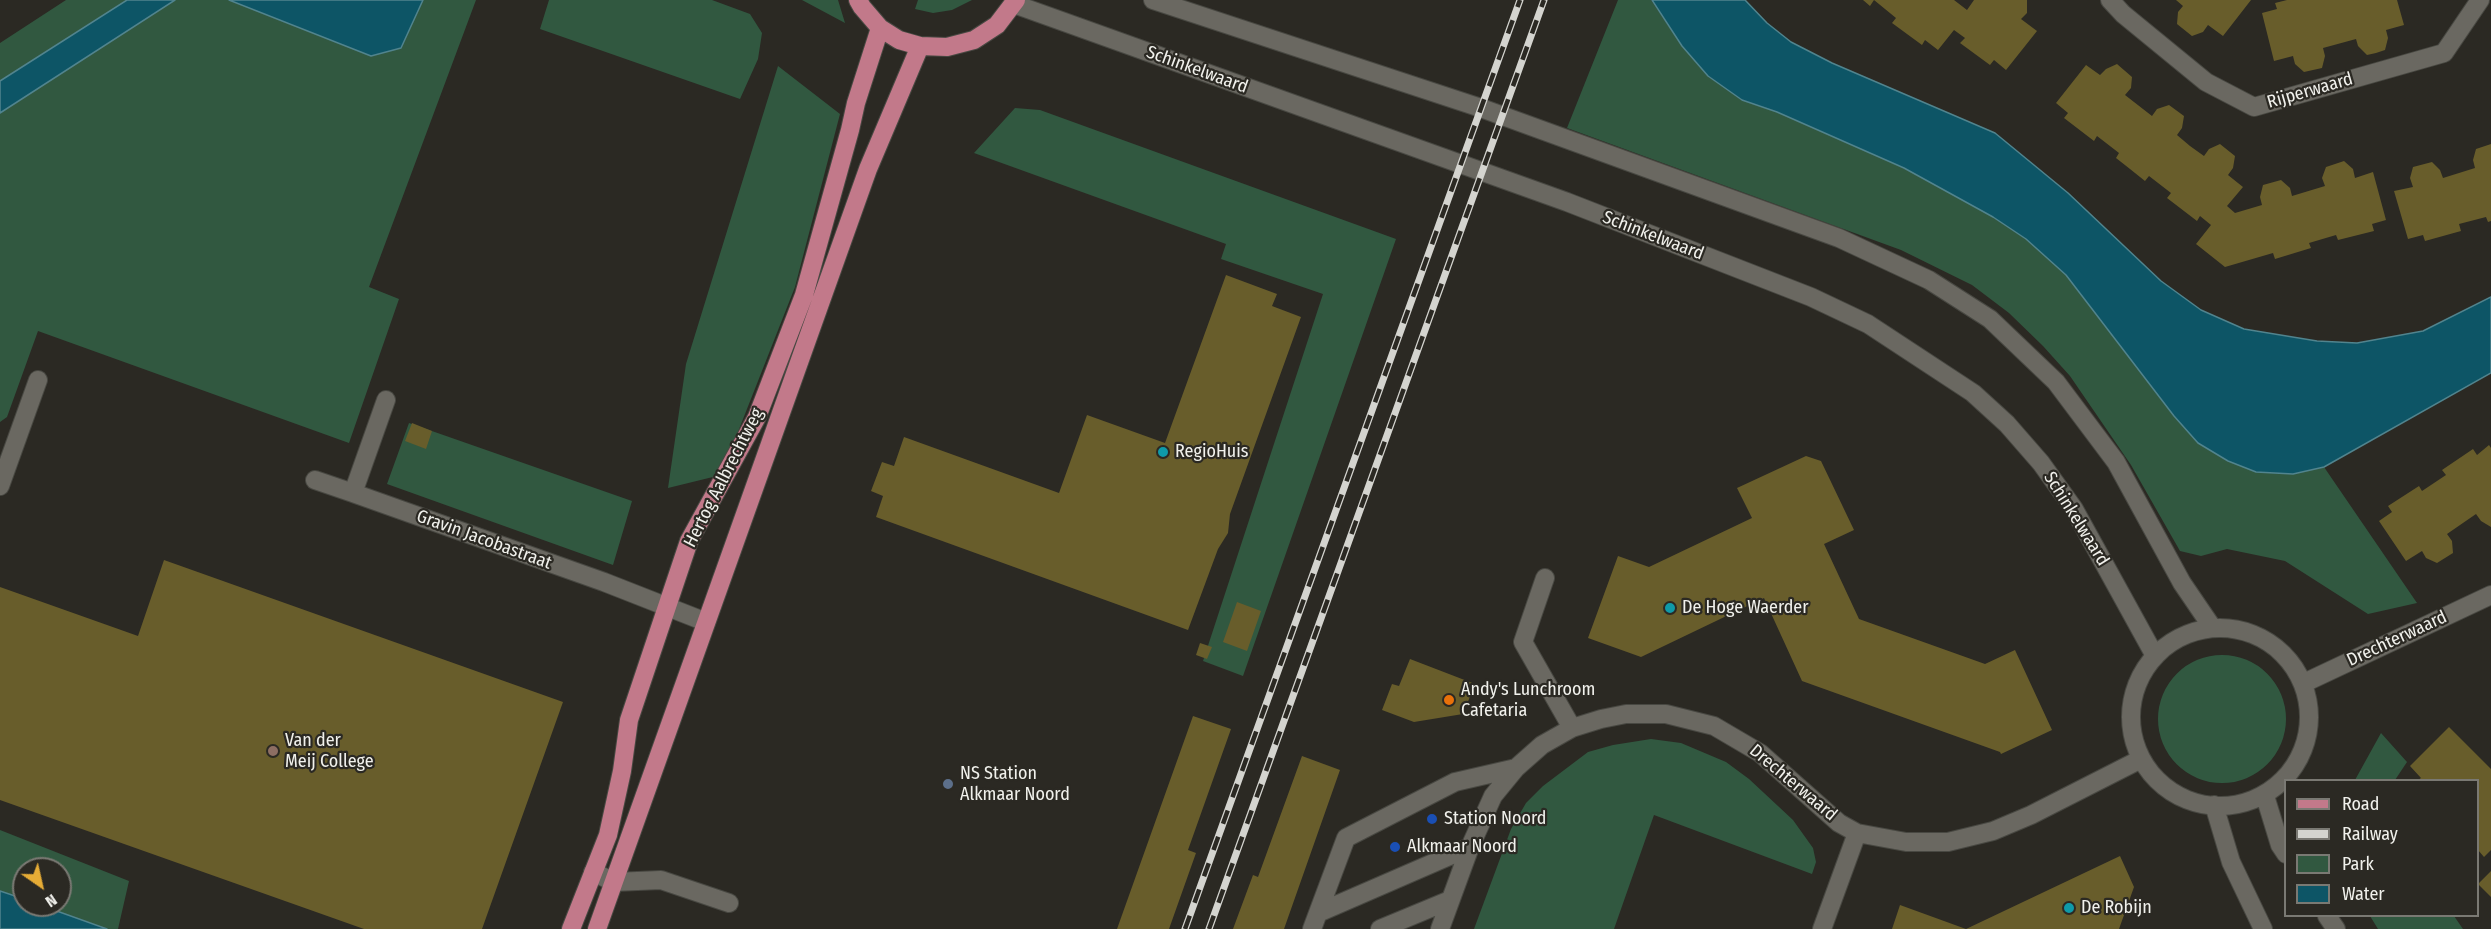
<!DOCTYPE html>
<style>
body{margin:0}
#map{position:relative;width:2491px;height:929px;overflow:hidden;background:#2b2923;font-family:"Fira Sans Condensed",sans-serif}
canvas{display:block}
.legend{position:absolute;left:2284px;top:779px;width:195px;height:138px;box-sizing:border-box;background:#2b2923;border:2px solid #7a7973;margin:0;padding:8px 10px;list-style:none;font-size:18px;color:#f1f1ec}
.legend li{display:flex;align-items:center;gap:12px;height:30px}
.legend b{width:30px;border:2px solid #7a7973}
.north{position:absolute;left:12px;top:857px;width:60px;height:60px;box-sizing:border-box;background:#2b2923;border:2px solid #7a7973;border-radius:50%;rotate:146deg;font-size:16px;font-weight:700;line-height:24px;text-align:center;color:#f1f1ec}
.north::after{content:'';display:block;margin:auto;width:21px;height:27px;background:#e6ac36;clip-path:polygon(50% 0,100% 100%,50% 72%,0 100%)}
</style>
<div id="map">
<canvas width="2491" height="929"></canvas>
<ul class="legend">
<li><b style="height:8px;background:#c2798a"></b>Road</li>
<li><b style="height:8px;background:#d4d4cf"></b>Railway</li>
<li><b style="height:16px;background:#315840"></b>Park</li>
<li><b style="height:16px;background:#0d5566"></b>Water</li>
</ul>
<div class="north">N</div>
</div>
<script>
const c = document.querySelector('canvas').getContext('2d');
c.lineJoin = 'round';
function paint(path, color) { c.fillStyle = color; c.fill(path, 'evenodd'); }
const poly = rows => new Path2D(rows.map(r => 'M' + r).join(''));
function trace(path, color, width, dash) { c.strokeStyle = color; c.lineWidth = width; c.lineCap = dash ? 'butt' : 'round'; c.setLineDash(dash || []); c.stroke(path); }
function label(font, color, halo, rows, align = 'center') {
  c.font = font + ' "Fira Sans Condensed",sans-serif'; c.lineWidth = 4.5; c.setLineDash([]); c.textBaseline = 'middle'; c.strokeStyle = halo; c.fillStyle = color; for (const [text, x, y, turn = 0] of rows) {
    c.save(); c.translate(x, y); c.rotate((+turn || 0) * Math.PI / 180); c.textAlign = isNaN(turn) ? turn : align; if (halo) c.strokeText(text, 0, 0); c.fillText(text, 0, 0); c.restore();
  }
}
const green = poly([
 [66,0,476,0,369,287,399,299,349,443,38,331,7,417,0,422,0,43],
 [549,0,712,0,750,14,762,33,758,59,740,99,540,29],
 [802,0,838,0,845,23],
 [918,0,972,0,952,10,933,13,915,9],
 [1618,0,1651,0,1682,46,1708,76,1742,100,1777,112,1904,168,1993,217,2026,239,2066,275,2174,416,2198,443,2293,474,2324,467,2417,603,2368,614,2285,561,2227,549,2201,556,2180,551,2131,465,2070,376,2043,346,2009,313,1972,285,1901,250,1567,128],
 [778,66,840,114,795,287,721,475,668,488,686,364],
 [1015,108,1040,110,1396,239,1243,676,1203,661,1323,294,1221,259,1226,244,974,153],
 [409,423,632,501,613,565,387,484],
 '2158 719a64 64 0 1 1 128 0a64 64 0 1 1-128 0Z',
 [2381,733,2407,762,2395,780,2355,780],
 [1651,739,1681,743,1726,762,1749,779,1793,820,1813,848,1816,862,1812,874,1654,815,1614,929,1474,929,1511,829,1526,803,1543,786,1588,752,1613,745],
 [0,830,129,881,118,929,107,929,40,905,60,905,60,869,24,869,24,899,0,891],
 [2370,916,2454,916,2463,929,2378,929]
]);
const water = poly([
 [127,0,175,0,0,113,0,81,127,0],
 [229,0,423,0,401,48,371,56,229,0],
 [1652,0,1745,0,1767,23,1791,42,1832,63,1995,133,2068,193,2161,281,2201,310,2244,329,2317,341,2357,343,2423,331,2491,297,2491,373,2324,467,2293,474,2256,472,2228,461,2198,443,2174,416,2066,275,2026,239,1993,217,1904,168,1777,112,1742,100,1708,76,1682,46,1652,0],
 [0,891,24,899,24,905,40,905,107,929,0,929,0,891]
]);
const building = poly([
 [1863,0,1954,0,1967,10,1974,0,2027,0,2027,13,2021,19,2037,31,2006,70,1994,60,1990,65,1960,43,1965,38,1954,30,1938,50,1925,40,1922,45,1892,23,1896,18,1874,0,1870,6],
 [2176,0,2251,0,2223,36,2208,25,2203,32,2192,36,2177,24,2178,12,2183,6],
 [2287,0,2397,0,2404,25,2386,30,2388,38,2385,50,2376,53,2367,55,2358,46,2356,39,2323,48,2325,56,2322,68,2304,72,2295,64,2293,56,2274,61,2262,13,2277,9,2275,3],
 [2117,64,2132,77,2131,88,2125,95,2152,116,2157,109,2169,105,2184,116,2182,128,2177,135,2190,146,2204,156,2209,149,2220,144,2235,156,2233,168,2228,175,2243,187,2227,206,2235,213,2262,205,2260,197,2263,185,2281,180,2290,188,2292,196,2325,186,2322,178,2326,167,2344,161,2353,169,2355,178,2373,172,2386,220,2372,224,2374,231,2338,240,2336,235,2309,243,2311,248,2275,259,2273,253,2225,267,2196,244,2211,225,2200,216,2197,221,2167,198,2171,193,2149,176,2145,181,2130,169,2116,158,2119,153,2097,136,2094,141,2064,118,2068,113,2056,103,2086,65,2100,75,2106,69],
 [2491,144,2491,221,2488,222,2486,217,2459,224,2461,231,2425,241,2423,235,2408,239,2394,191,2413,187,2410,178,2413,167,2432,162,2440,170,2443,178,2475,168,2473,160,2476,149],
 [1226,275,1277,294,1272,306,1301,317,1230,514,1228,533,1218,549,1188,630,876,517,883,496,871,491,882,462,894,466,904,437,1059,493,1087,415,1165,443],
 [412,423,432,431,426,449,405,441],
 [2489,445,2491,448,2491,527,2481,521,2476,514,2447,534,2452,541,2453,553,2437,563,2426,558,2422,551,2406,561,2379,521,2392,512,2388,506,2419,486,2422,491,2446,475,2442,470,2473,449,2477,455],
 [1806,456,1821,461,1854,530,1824,544,1859,619,1985,664,2015,650,2052,730,2001,754,2000,752,1802,681,1764,598,1641,657,1588,638,1618,556,1649,567,1752,518,1737,488],
 [164,560,563,702,482,929,364,929,0,800,0,587,138,636],
 [1237,602,1261,611,1247,651,1223,642],
 [1200,643,1212,647,1207,659,1196,655],
 [1410,659,1475,684,1463,714,1414,722,1382,710,1392,684,1399,686],
 [1193,716,1231,729,1188,850,1196,853,1169,929,1117,929],
 [2449,727,2491,769,2491,850,2484,857,2478,850,2478,780,2418,780,2421,778,2410,766],
 [1302,756,1340,770,1284,929,1233,929,1253,875,1258,877],
 [2120,856,2134,887,2119,929,1892,929,1900,905,1966,929],
 [2491,871,2491,897,2478,884]
]);
const minor = poly([
 [1153,0,1481,108,1839,238,1929,280,1990,319,2056,382,2116,462,2182,583,2212,627],
 [2110,0,2123,14,2206,82,2254,107,2444,53,2480,0],
 [1014,4,1567,202,1811,297,1868,324,1973,393,2007,424,2041,463,2074,509,2155,656],
 [386,400,353,493,604,582,706,622],
 [315,480,353,493],
 [0,486,38,380],
 [1545,578,1523,642,1572,728],
 '2131 717a89 89 0 1 1 178 0a89 89 0 1 1-178 0Z',
 [2304,683,2491,595],
 [2265,796,2280,845,2286,854],
 [2214,805,2231,862,2263,929],
 [593,872,614,882,661,880,729,903],
 [1318,913,1470,847],
 [2327,916,2336,929],
 [1312,929,1346,838,1455,782,1516,768],
 [1380,929,1450,900],
 [1440,929,1470,847,1493,796,1516,768,1542,745,1572,728,1601,719,1626,714,1666,714,1714,726,1760,753,1839,823,1857,833,1906,842,1948,842,1993,831,2031,815,2141,759],
 [1822,929,1857,833]
]);
const major = poly([
 [858,0,862,7,880,28,899,40,920,46,947,47,974,40,997,25,1016,0],
 [571,929,608,835,622,771,629,720,689,541,757,417,804,295,850,130,856,103,880,28],
 [597,929,868,169,920,46]
]);
const rail = poly([
 [1185,929,1520,0],
 [1209,929,1544,0]
]);
const markers = [
 [1163,452,6,"#0f9aa8"],
 [1670,608,6,"#0f9aa8"],
 [1449,700,6,"#e8710a"],
 [273,751,6,"#8d6e63"],
 [948,784,6,"#5c6f8a"],
 [1432,819,6,"#1a4fb4"],
 [1395,847,6,"#1a4fb4"],
 [2069,908,6,"#0f9aa8"]
];
const streetNames = [
 ["Schinkelwaard",1197,70,20],
 ["Rijperwaard",2310,91,-16],
 ["Schinkelwaard",1653,236,21],
 ["Hertog Aalbrechtweg",724,478,-63],
 ["Schinkelwaard",2076,519,58],
 ["Gravin Jacobastraat",484,540,20],
 ["Drechterwaard",2397,639,-25],
 ["Drechterwaard",1793,783,40]
];
const poiNames = [
 ["RegioHuis",1175,452],
 ["De Hoge Waerder",1682,608],
 ["Andy's Lunchroom",1461,690],
 ["Cafetaria",1461,711],
 ["Van der",285,741],
 ["Meij College",285,762],
 ["NS Station",960,774],
 ["Alkmaar Noord",960,795],
 ["Station Noord",1444,819],
 ["Alkmaar Noord",1407,847],
 ["De Robijn",2081,908]
];
paint(green, '#315840');
paint(water, '#0d5566');
trace(water, '#51848e', 1.5);
paint(building, '#685d2b');
trace(minor, '#484842', 20);
trace(major, '#484842', 20);
trace(minor, '#6a6861', 18);
trace(major, '#c2798a', 18);
trace(rail, '#d4d4cf', 7);
trace(rail, '#2b2923', 4.5, [14]);
for (const [x, y, r, color] of markers) { const dot = new Path2D(); dot.arc(x, y, r, 0, 2 * Math.PI); c.fillStyle = color; c.fill(dot); trace(dot, '#2b2923', 2); }
label('18px', '#f1f1ec', '#2b2923', streetNames);
label('18px', '#f1f1ec', '#2b2923', poiNames, 'left');
</script>
